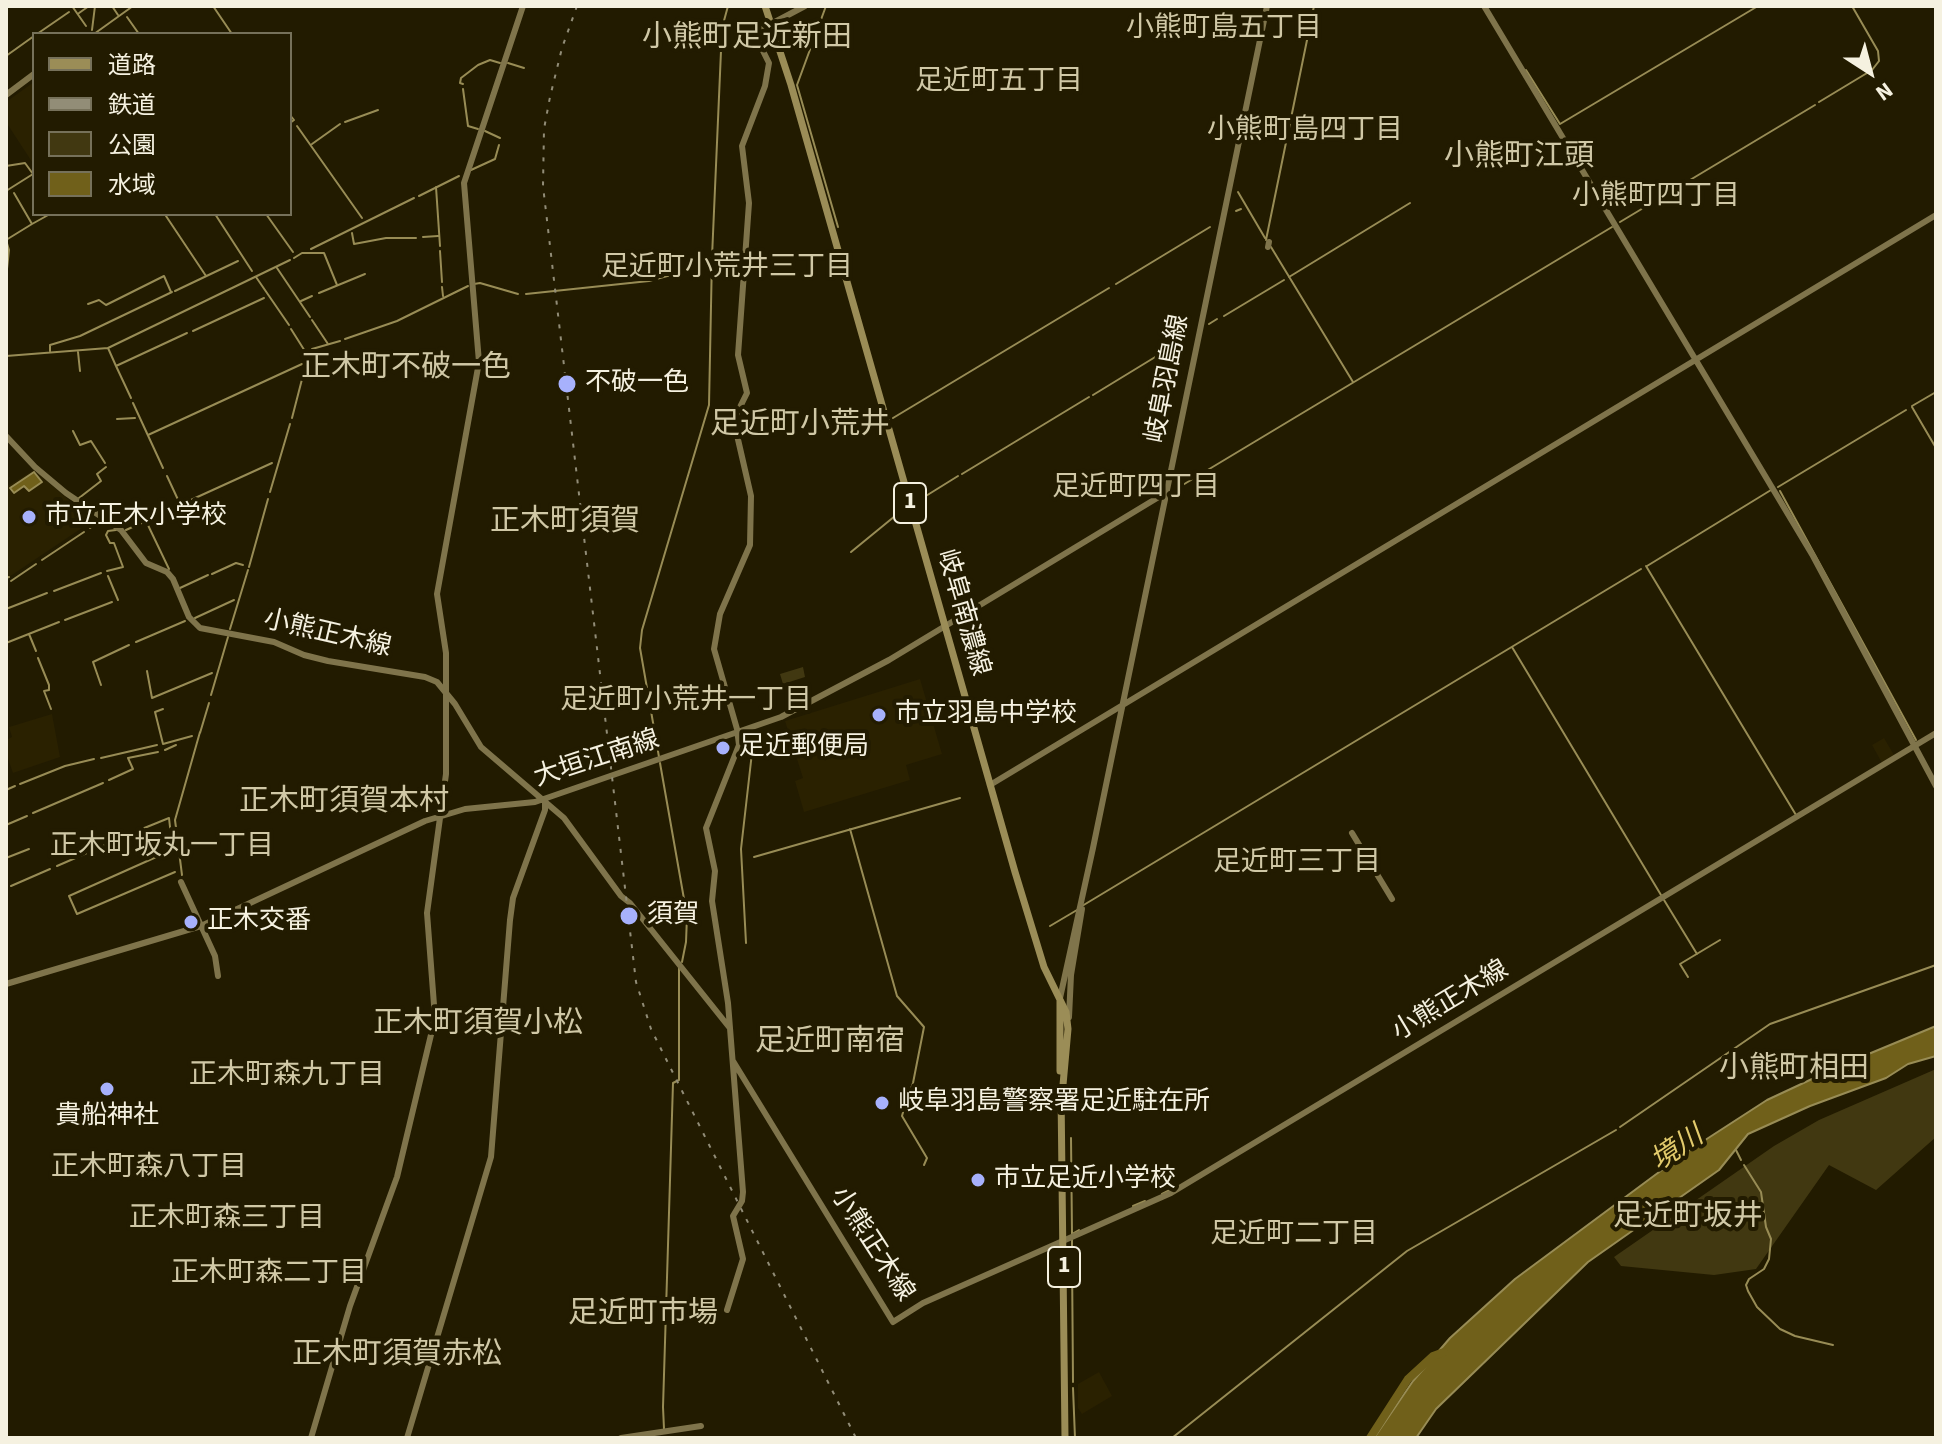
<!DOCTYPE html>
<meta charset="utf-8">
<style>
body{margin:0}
#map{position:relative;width:1942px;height:1444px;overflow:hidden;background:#221b00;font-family:"Source Sans 3","Noto Sans JP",sans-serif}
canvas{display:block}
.frame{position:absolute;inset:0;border:8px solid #f5f1e0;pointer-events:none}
.legend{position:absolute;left:32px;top:32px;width:260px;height:184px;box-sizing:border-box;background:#221b00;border:2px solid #76715a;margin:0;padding:10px 14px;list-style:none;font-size:24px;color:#f5f1e0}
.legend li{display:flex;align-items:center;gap:16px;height:40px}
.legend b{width:40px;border:2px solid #76715a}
.north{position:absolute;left:1830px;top:32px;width:80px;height:80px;-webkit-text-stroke:6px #221b00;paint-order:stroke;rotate:144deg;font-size:22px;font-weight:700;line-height:32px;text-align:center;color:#f5f1e0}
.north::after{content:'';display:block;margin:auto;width:28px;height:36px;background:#f5f1e0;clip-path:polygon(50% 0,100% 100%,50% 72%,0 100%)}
</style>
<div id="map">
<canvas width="1942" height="1444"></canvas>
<div class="frame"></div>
<ul class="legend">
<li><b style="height:10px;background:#9b8d57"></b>道路</li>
<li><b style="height:10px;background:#928d77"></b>鉄道</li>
<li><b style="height:22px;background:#413811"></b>公園</li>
<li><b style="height:22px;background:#70601a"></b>水域</li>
</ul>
<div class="north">N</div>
</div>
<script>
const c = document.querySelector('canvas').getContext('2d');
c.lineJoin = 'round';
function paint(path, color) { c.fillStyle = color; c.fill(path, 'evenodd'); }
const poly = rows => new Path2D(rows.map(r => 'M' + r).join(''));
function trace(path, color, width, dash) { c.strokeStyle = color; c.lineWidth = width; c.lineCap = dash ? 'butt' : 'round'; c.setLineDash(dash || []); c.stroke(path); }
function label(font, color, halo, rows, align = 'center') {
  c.font = font + ' "Source Sans 3","Noto Sans JP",sans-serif'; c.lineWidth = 8; c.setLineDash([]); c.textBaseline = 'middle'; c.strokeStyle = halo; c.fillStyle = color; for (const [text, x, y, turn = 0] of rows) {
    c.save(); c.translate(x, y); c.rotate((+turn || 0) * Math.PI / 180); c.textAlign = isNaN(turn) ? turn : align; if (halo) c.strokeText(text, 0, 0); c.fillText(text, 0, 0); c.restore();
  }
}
const built = poly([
 [34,82,34,165,6,122,6,102],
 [34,470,69,500,82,528,6,579,6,487],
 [920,679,942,754,906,765,910,780,804,812,795,781,803,778,785,721],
 [52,714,60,757,13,773,6,753,6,740,12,737,9,727],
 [1884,738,1894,755,1882,763,1872,745],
 [1099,1372,1112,1396,1082,1414,1078,1408,1078,1384]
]);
const green = poly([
 [803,667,805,677,783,684,780,674],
 [1936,1069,1936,1137,1876,1190,1829,1165,1756,1269,1714,1275,1621,1266,1614,1257,1774,1146,1819,1120]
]);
const water = poly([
 [34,472,42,482,29,491,24,486,14,493,10,488,34,472],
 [1936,1026,1936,1056,1908,1064,1886,1078,1810,1106,1748,1134,1719,1170,1588,1262,1436,1409,1416,1438,1374,1438,1413,1381,1450,1338,1515,1279,1682,1155,1767,1100,1842,1065,1936,1026]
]);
const stream = poly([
 [72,6,86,26],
 [112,6,118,15],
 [213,6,232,34],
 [826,6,797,85,838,227],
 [79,13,89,6],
 [127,17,139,34],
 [92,30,95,6],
 [37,34,69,12],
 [94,34,133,6],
 [6,56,34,36],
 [508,63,524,68],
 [1526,70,1560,124,1758,6],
 [463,84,460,83,461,78,478,65,490,60,500,63],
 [463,89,468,126,478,129],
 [1819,102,1872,70,1879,61,1878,51,1852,6],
 [290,115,294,120,290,123],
 [345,122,378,110],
 [297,126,362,218],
 [485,131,500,138],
 [312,144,340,124],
 [6,166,25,163,33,174,6,191],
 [471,170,495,159,499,145],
 [436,187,440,246],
 [1238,192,1265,238],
 [14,193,32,224,50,214],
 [419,196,459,176],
 [1236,211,1241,209],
 [215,214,252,271],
 [266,214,293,252],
 [166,216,206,276],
 [1620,222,1815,105],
 [352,233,354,244,386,238,416,238],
 [423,237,438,236],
 [1266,240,1314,6],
 [1271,247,1353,382],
 [311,249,414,198],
 [440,251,442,282],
 [294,258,302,253,324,253,337,285],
 [277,268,310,317],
 [7,269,9,250,6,240,32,224],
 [256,277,289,325],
 [1289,277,1410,203],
 [474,284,480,283,518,294],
 [1116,284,1210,227],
 [442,287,443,296],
 [175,291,238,261],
 [319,293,365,274],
 [526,294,649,281,682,272,711,258],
 [301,301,312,296],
 [88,304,99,300,106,305,164,276,171,292],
 [1224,316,1284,280],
 [312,320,328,344],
 [1209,324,1217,319],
 [291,329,308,356,292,418],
 [193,331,264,298],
 [345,339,397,321,468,286],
 [108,348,290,260],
 [312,349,340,341],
 [50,351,50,345,80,336,172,292],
 [78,352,80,371],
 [6,356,108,348,116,366],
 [1093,395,1188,337],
 [131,398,116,366,187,333],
 [133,403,163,468],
 [1912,406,1936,392],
 [1912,407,1936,448],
 [893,418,1109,288],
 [117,419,135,418],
 [73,431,80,445,91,441,105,463],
 [148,435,302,364],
 [962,474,1089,397],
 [167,476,180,504],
 [1778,487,1906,410],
 [1176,489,1612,227],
 [1780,491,1916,740],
 [270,492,290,424],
 [79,498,101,481,97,474,106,467],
 [921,499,958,476],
 [182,504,272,463],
 [146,521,169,569],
 [90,528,100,521],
 [126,530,177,507],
 [851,552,895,516],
 [42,560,84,532],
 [1646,566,1796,815],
 [1647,566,1771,490],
 [249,567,268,499],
 [107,571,123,567,114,543,110,543,106,535,108,531,116,530],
 [212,574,236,563,243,565],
 [108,576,118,600],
 [6,578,9,577],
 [11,581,36,564],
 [180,588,208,575],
 [54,591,101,573],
 [6,609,47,593],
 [195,618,234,600],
 [65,620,112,602],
 [230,629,248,570],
 [29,634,36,651],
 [136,642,185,621],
 [6,643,59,622],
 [1512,647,1661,895],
 [38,658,49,685,49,690,44,691,51,709],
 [147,671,152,698,212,673],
 [101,685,93,662,129,645],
 [211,695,228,637],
 [163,709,155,712,163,744,192,736],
 [200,733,209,703],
 [165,750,176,745],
 [659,757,640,648,642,630,709,405,712,257,722,28,728,6],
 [101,758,157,745],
 [660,763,687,916,686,942,682,962],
 [109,780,133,769,128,758,158,752],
 [20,784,65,766,94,759],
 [6,790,15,786],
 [33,813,103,783],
 [6,825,27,816],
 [850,829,897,996,924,1027,913,1083,907,1100],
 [132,833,169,818,172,845],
 [172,850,69,896,77,914,175,872],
 [754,857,960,798],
 [6,858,29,849],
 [57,866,126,836],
 [182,875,175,820,200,732],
 [11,886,50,869],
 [1664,900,1697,954],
 [1082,906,1641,569],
 [1050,926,1077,910],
 [746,943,741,849,754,735],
 [1688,977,1680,964,1720,940],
 [905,1105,902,1116,927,1158,924,1165],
 [1620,1127,1770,1024,1936,965],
 [1071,1138,1072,1234,1079,1230],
 [1736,1150,1741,1160],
 [1744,1165,1761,1192,1766,1227,1771,1239,1769,1259,1764,1269,1749,1279,1746,1285,1748,1291,1757,1307,1780,1329,1795,1336,1833,1345],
 [1162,1194,1174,1188],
 [1133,1206,1145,1201],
 [1072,1252,1072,1240],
 [1072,1258,1073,1382],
 [1073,1388,1075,1438],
 [664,1429,663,1407,673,1083,679,1080,679,967],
 [1172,1438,1407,1251,1616,1130]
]);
const river = poly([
 [1370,1438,1408,1379,1433,1356,1444,1352]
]);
const secondary = poly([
 [1484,6,1813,556,1936,786],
 [6,95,34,74],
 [1268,247,1269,242],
 [6,436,35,467,66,493,121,530,146,563,167,572,173,579,189,617,200,628,274,642,304,655,328,661,425,677,437,682,455,704,481,747,564,818,621,896,630,903,729,1027],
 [990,785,1936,215],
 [1352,833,1392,899],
 [181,882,215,956,218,976],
 [6,984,201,926,425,821,465,809,535,802,781,717,889,660,1167,492],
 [1060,998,1093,848,1267,6],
 [1069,1017,1071,975,1082,909],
 [733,1061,893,1322,923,1303,1171,1193,1936,733],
 [727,1310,743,1259,733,1216,742,1201,743,1192,728,1003,712,901,715,871,706,828,739,745,737,729,714,649,720,614,750,545,751,496,734,422,736,415,747,393,738,355,749,203,742,146,765,86,769,63,754,33,805,6],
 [311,1438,350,1306,397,1177,435,1018,427,913,446,774,446,653,437,594,479,362,464,183,523,6],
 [407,1438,491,1157,510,920,513,898,545,810,545,799],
 [621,1438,701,1426]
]);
const primary = poly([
 [765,6,791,85,1015,872,1044,967,1066,1012,1068,1029,1062,1096],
 [1060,1000,1060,1071],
 [1061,1092,1065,1438]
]);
const rail = poly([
 [577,6,562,48,550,97,544,129,543,186,636,982,651,1029,856,1438]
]);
const markers = [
 [567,384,10,"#a7b1fc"],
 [29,517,8,"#a7b1fc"],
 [879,715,8,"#a7b1fc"],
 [723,748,8,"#a7b1fc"],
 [629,916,10,"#a7b1fc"],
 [191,922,8,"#a7b1fc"],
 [107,1089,8,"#a7b1fc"],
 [882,1103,8,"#a7b1fc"],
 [978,1180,8,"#a7b1fc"]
];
const shields = [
 [910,503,32],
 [1064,1267,32]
];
const shieldNames = [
 ["1",910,503],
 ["1",1064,1267]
];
const streetNames = [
 ["岐阜羽島線",1169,379,-79],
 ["岐阜南濃線",962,613,74],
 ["小熊正木線",327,635,13],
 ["大垣江南線",597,760,-18],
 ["小熊正木線",1451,1002,-31],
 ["小熊正木線",871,1245,57]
];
const poiNames = [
 ["不破一色",585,384],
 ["市立正木小学校",45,517],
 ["市立羽島中学校",895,715],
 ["足近郵便局",739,748],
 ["須賀",647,916],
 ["正木交番",207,922],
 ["岐阜羽島警察署足近駐在所",898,1103],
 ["貴船神社",107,1117,"center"],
 ["市立足近小学校",994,1180]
];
const neighbourhoodNames = [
 ["小熊町島五丁目",1224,30],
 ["足近町五丁目",999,83],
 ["小熊町島四丁目",1305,132],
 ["小熊町四丁目",1656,198],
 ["足近町小荒井三丁目",727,269],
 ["足近町四丁目",1136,489],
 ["足近町小荒井一丁目",686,702],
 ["正木町坂丸一丁目",162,848],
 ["足近町三丁目",1297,864],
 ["正木町森九丁目",287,1077],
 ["正木町森八丁目",149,1169],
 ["正木町森三丁目",227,1220],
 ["足近町二丁目",1294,1236],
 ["正木町森二丁目",269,1275]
];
const waterNames = [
 ["境川",1678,1150,-34]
];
const quarterNames = [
 ["小熊町足近新田",747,39],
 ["小熊町江頭",1519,158],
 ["正木町不破一色",406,369],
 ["足近町小荒井",800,426],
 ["正木町須賀",565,523],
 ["正木町須賀本村",344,803],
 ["正木町須賀小松",478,1025],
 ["足近町南宿",830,1043],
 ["小熊町相田",1794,1070],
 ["足近町坂井",1688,1218],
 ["足近町市場",643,1315],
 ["正木町須賀赤松",397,1356]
];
paint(built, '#2a2100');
paint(green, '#413811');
paint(water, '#70601a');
trace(water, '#988c55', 2);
trace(stream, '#988c55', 2);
trace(river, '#70601a', 8);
trace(secondary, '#7f744b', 6);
trace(primary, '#9b8d57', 7);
trace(rail, '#928d77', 2, [4, 8]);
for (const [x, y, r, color] of markers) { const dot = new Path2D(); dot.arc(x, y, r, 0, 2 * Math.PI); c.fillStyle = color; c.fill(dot); trace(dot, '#221b00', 3); }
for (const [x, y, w] of shields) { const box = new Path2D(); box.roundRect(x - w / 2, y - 20, w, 40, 6); c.fillStyle = '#221b00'; c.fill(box); trace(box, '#f5f1e0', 2); }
label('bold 24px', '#f5f1e0', null, shieldNames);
label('26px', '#f5f1e0', '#221b00', streetNames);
label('26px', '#f5f1e0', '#221b00', poiNames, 'left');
label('28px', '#d0c8a6', '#221b00', neighbourhoodNames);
label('italic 28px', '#e3cb6c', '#221b00', waterNames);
label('30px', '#d0c8a6', '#221b00', quarterNames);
</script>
